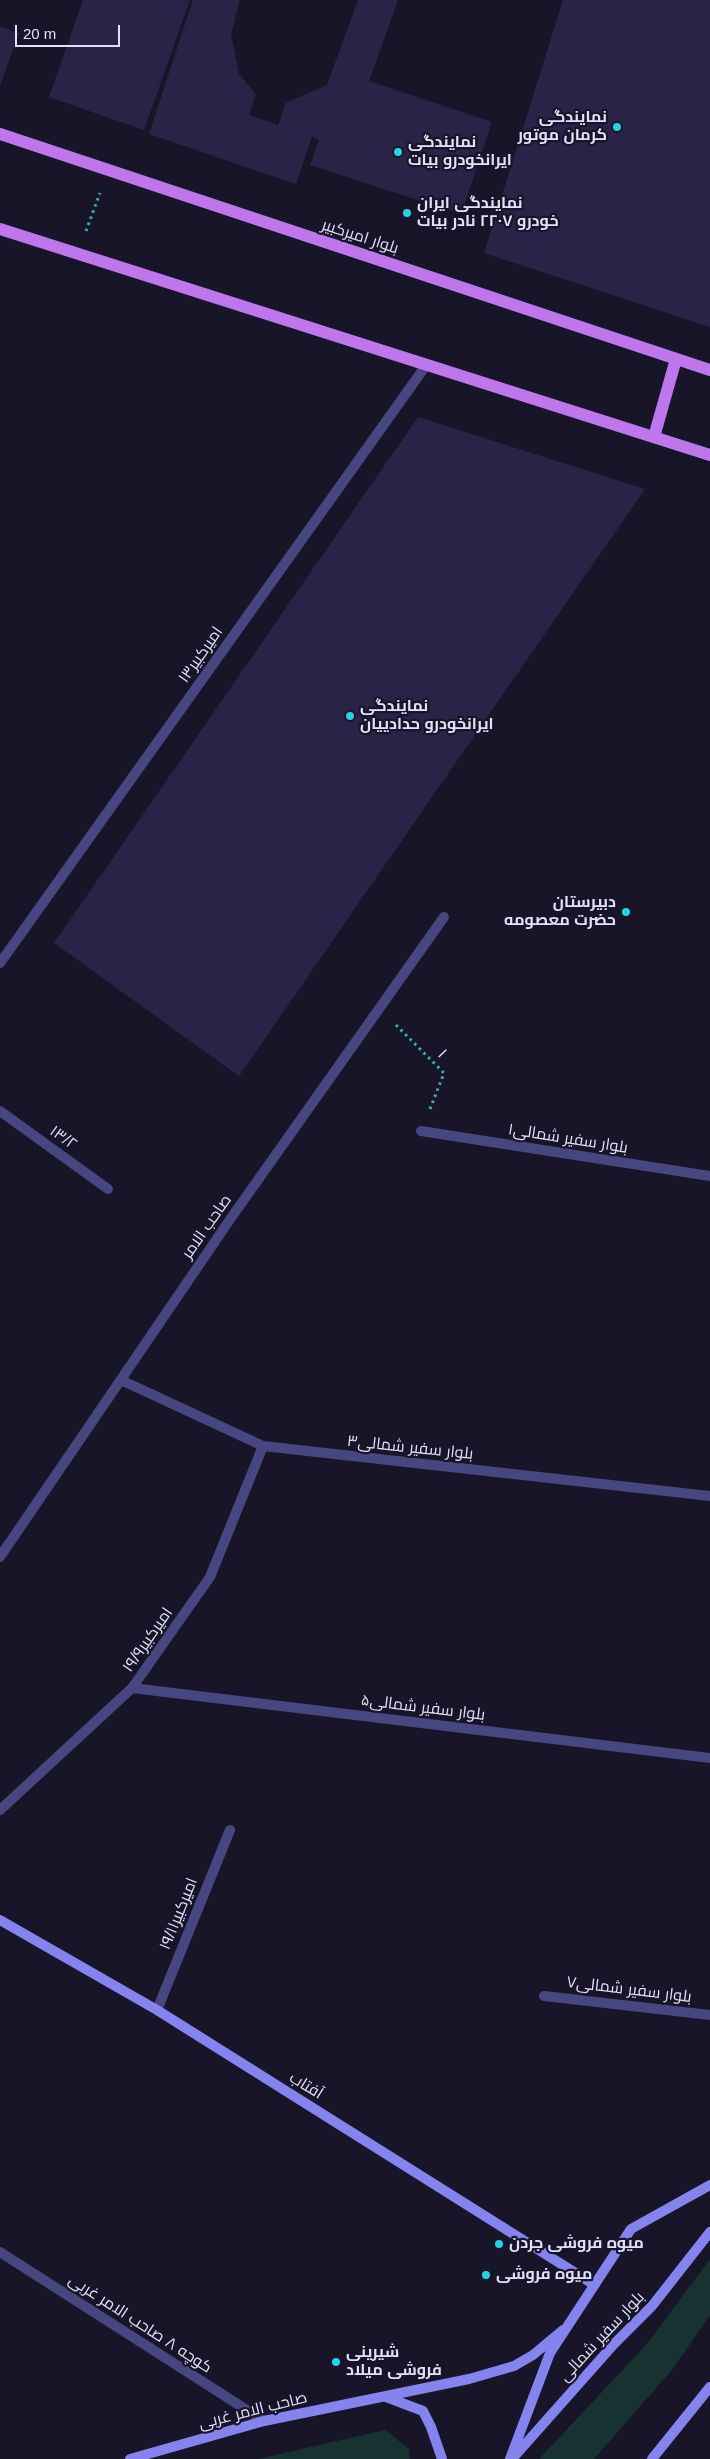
<!DOCTYPE html>
<meta charset="utf-8">
<style>
body{margin:0}
#map{position:relative;width:710px;height:2459px;overflow:hidden;background:#181529;font-family:Arial,sans-serif}
canvas{display:block}
.scale{position:absolute;left:15px;top:25px;width:105px;height:22px;box-sizing:border-box;border:2px solid #e3e0fb;border-top:0;padding-left:6px;font-size:15px;line-height:18px;white-space:nowrap;color:#e3e0fb;-webkit-text-stroke:4px #181529;paint-order:stroke}
</style>
<div id="map">
<canvas width="710" height="2459"></canvas>
<div class="scale">20 m</div>
</div>
<script>
const c = document.querySelector('canvas').getContext('2d');
c.lineJoin = 'round';
function paint(path, color) { c.fillStyle = color; c.fill(path, 'evenodd'); }
const poly = rows => new Path2D(rows.map(r => 'M' + r).join(''));
function trace(path, color, width, dash) { c.strokeStyle = color; c.lineWidth = width; c.lineCap = dash ? 'butt' : 'round'; c.setLineDash(dash || []); c.stroke(path); }
function label(font, color, halo, rows, align = 'center') {
  c.font = font + ' Arial,Cairo,sans-serif'; c.lineWidth = 4.5; c.setLineDash([]); c.textBaseline = 'middle'; c.strokeStyle = halo; c.fillStyle = color; for (const [text, x, y, turn = 0] of rows) {
    c.save(); c.translate(x, y); c.rotate((+turn || 0) * Math.PI / 180); c.textAlign = isNaN(turn) ? turn : align; if (halo) c.strokeText(text, 0, 0); c.fillText(text, 0, 0); c.restore();
  }
}
const green = poly([
 [710,2259,710,2315,672,2370,594,2459,539,2459,646,2345],
 [385,2430,409,2449,410,2459,258,2459]
]);
const building = poly([
 [83,0,190,0,144,130,49,97],
 [193,0,240,0,231,34,239,74,256,94,249,115,278,125,286,103,327,85,358,0,398,0,369,81,492,122,461,214,310,165,319,140,312,137,296,184,149,134],
 [563,0,710,0,710,327,484,253],
 [0,27,19,33,0,86],
 [418,417,645,489,239,1076,54,943]
]);
const path = poly([
 [86,231,100,193],
 [396,1025,444,1073,430,1109]
]);
const street = poly([
 [0,963,427,364],
 [0,1111,108,1189],
 [421,1131,710,1176],
 [121,1380,263,1446,710,1496],
 [0,1557,231,1218,444,917],
 [132,1688,710,1758],
 [0,1810,132,1688,210,1577,263,1446],
 [544,1996,710,2015],
 [157,2010,230,1830],
 [0,2252,264,2421]
]);
const secondary = poly([
 [0,1920,157,2010,593,2284],
 [386,2397,423,2411,431,2427,442,2459],
 [130,2459,264,2421,469,2379,514,2366,533,2355,563,2330],
 [510,2459,550,2353,631,2229,710,2185],
 [512,2459,614,2344,652,2306,710,2232],
 [652,2459,710,2387]
]);
const primary = poly([
 [0,134,710,370],
 [0,229,710,455],
 [654,437,676,359]
]);
const markers = [
 [617,127,5,"#26d1e1"],
 [398,152,5,"#26d1e1"],
 [407,213,5,"#26d1e1"],
 [350,716,5,"#26d1e1"],
 [626,912,5,"#26d1e1"],
 [499,2244,5,"#26d1e1"],
 [486,2275,5,"#26d1e1"],
 [336,2362,5,"#26d1e1"]
];
const poiNames = [
 ["نمایندگی",607,118,"right"],
 ["کرمان موتور",607,136,"right"],
 ["نمایندگی",408,143],
 ["ایرانخودرو بیات",408,161],
 ["نمایندگی ایران",417,204],
 ["خودرو ۲۲۰۷ نادر بیات",417,222],
 ["نمایندگی",360,707],
 ["ایرانخودرو حدادییان",360,725],
 ["دبیرستان",616,903,"right"],
 ["حضرت معصومه",616,921,"right"],
 ["میوه فروشی جردن",509,2244],
 ["میوه فروشی",496,2275],
 ["شیرینی",346,2353],
 ["فروشی میلاد",346,2371]
];
const streetNames = [
 ["بلوار امیرکبیر",360,237,18],
 ["امیرکبیر۱۳",201,655,-55],
 ["۱",442,1054,46],
 ["۱۳/۲",63,1138,36],
 ["بلوار سفیر شمالی۱",568,1139,9],
 ["صاحب الامر",207,1227,-55],
 ["بلوار سفیر شمالی۳",410,1448,6],
 ["امیرکبیر۱۹/۹",148,1640,-55],
 ["بلوار سفیر شمالی۵",423,1708,7],
 ["امیرکبیر۱۹/۱۱",179,1914,-68],
 ["بلوار سفیر شمالی۷",629,1990,7],
 ["آفتاب",306,2086,32],
 ["کوچه ۸ صاحب الامر غربی",140,2324,33],
 ["بلوار سفیر شمالی",602,2337,-47],
 ["صاحب الامر غربی",253,2411,-14]
];
paint(green, '#183231');
paint(building, '#2a2347');
trace(path, '#42aea5', 3, [2.5, 4]);
trace(street, '#474681', 10);
trace(secondary, '#8584ee', 10);
trace(primary, '#be76ec', 12);
for (const [x, y, r, color] of markers) { const dot = new Path2D(); dot.arc(x, y, r, 0, 2 * Math.PI); c.fillStyle = color; c.fill(dot); trace(dot, '#181529', 2); }
label('bold 16px', '#e3e0fb', '#181529', poiNames, 'left');
label('16px', '#e3e0fb', '#181529', streetNames);
</script>
